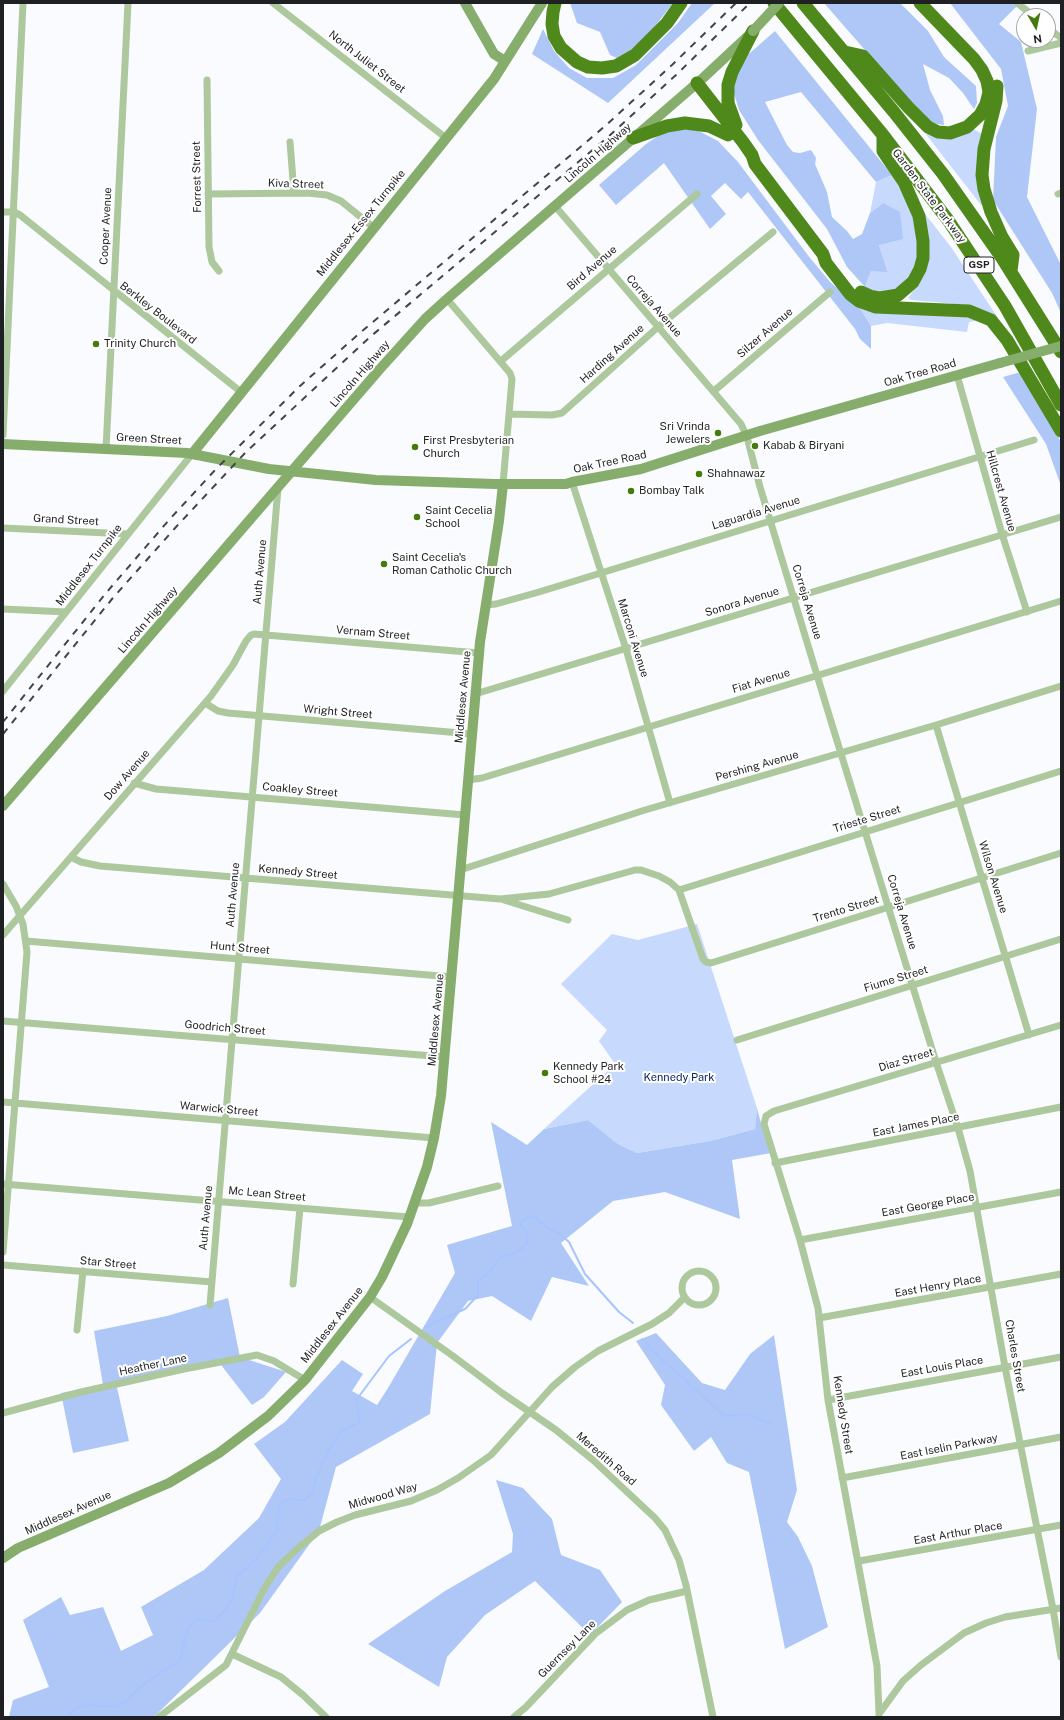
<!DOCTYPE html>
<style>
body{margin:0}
#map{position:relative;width:1064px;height:1720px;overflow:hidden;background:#fafbfe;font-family:"Public Sans",sans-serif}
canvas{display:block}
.frame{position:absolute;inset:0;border:4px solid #1f2023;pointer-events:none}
.north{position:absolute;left:1016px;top:8px;width:40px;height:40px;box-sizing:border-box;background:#fff;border:1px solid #a5a6a7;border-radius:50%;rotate:171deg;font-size:11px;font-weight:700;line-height:16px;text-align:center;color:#1f2023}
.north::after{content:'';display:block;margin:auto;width:14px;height:18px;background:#457b0c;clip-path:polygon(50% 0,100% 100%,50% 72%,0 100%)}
</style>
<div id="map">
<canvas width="1064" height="1720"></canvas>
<div class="frame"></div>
<div class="north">N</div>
</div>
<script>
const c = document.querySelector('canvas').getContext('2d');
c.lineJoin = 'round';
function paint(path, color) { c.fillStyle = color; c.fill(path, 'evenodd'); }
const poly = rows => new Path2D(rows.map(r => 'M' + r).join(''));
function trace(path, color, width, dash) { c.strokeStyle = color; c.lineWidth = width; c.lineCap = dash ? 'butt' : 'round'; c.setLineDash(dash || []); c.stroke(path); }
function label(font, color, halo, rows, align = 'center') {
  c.font = font + ' "Public Sans",sans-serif'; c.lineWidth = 4; c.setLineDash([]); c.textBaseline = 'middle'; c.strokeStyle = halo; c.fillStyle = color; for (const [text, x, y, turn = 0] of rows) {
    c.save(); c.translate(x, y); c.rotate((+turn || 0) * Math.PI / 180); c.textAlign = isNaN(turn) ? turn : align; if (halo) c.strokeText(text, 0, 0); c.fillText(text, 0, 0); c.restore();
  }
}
const green = poly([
 [972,128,984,135,983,203,981,205,925,133],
 [892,175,901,190,916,225,918,257,913,273,898,289,888,292,877,292,865,287,871,271,888,271,879,245,883,203,870,213,876,182],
 [921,209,951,247,998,318,966,305,912,300,908,298,918,284],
 [858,305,961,315,981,320,969,322,967,332,887,323,871,326],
 [697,924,757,1108,755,1129,710,1141,637,1153,618,1144,588,1120,544,1129,615,1064,599,1041,607,1030,561,984,612,934,638,940]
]);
const forest = poly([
 [570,3,673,3,642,43,617,58,610,55,600,32,577,23],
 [692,3,715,3,608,103,532,54,543,29,554,51,569,68,587,78,613,78,636,65,678,23],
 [824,3,900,3,928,31,944,57,976,86,977,103,974,109,963,93,949,78,923,64,930,90,943,116,944,125,931,123,905,96],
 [950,3,1019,4,999,24,1021,42,1037,109,1027,197,1061,265,1061,313,1052,293,993,200,996,137,1008,106,1001,69],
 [775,31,892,175,876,182,801,92,765,102,787,145,793,152,800,153,811,150,816,158,815,164,827,192,832,217,847,231,853,239,862,234,870,213,883,203,900,212,903,239,879,245,888,272,871,271,865,287,847,267,827,229,758,140,739,110,733,90,735,66],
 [668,129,697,130,718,141,738,162,810,258,831,283,858,305,871,326,871,349,860,339,855,329,748,192,741,199,725,183,711,196,726,214,710,229,664,163,616,205,599,185,646,144],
 [1024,371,1061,442,1061,486,1046,444,1003,377],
 [757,1108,763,1131,771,1153,732,1160,740,1219,665,1192,613,1201,561,1243,589,1286,552,1277,531,1321,492,1296,468,1301,437,1343,430,1414,336,1467,319,1531,260,1613,154,1717,9,1717,13,1700,49,1687,23,1620,61,1597,70,1615,103,1607,121,1651,153,1635,141,1607,204,1570,259,1518,281,1479,254,1444,285,1422,342,1360,363,1374,352,1391,377,1405,388,1388,455,1273,447,1245,512,1226,491,1122,527,1145,544,1129,588,1120,618,1144,637,1153,710,1141,755,1129],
 [228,1298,240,1357,286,1372,264,1397,252,1405,218,1361,116,1383,129,1441,73,1453,61,1393,103,1385,94,1331,167,1316],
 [656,1333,702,1383,725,1390,750,1354,774,1335,797,1490,787,1522,798,1537,812,1566,828,1627,785,1649,749,1472,727,1463,711,1437,694,1451,661,1405,665,1385,636,1341],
 [496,1480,523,1488,552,1519,561,1555,600,1570,622,1602,590,1635,535,1581,485,1615,447,1657,439,1687,368,1644,445,1591,512,1552,513,1534]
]);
const stream = poly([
 [425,1327,465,1309,478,1295,478,1281,489,1273,501,1257,516,1253,527,1244,528,1237,526,1231,521,1226,521,1221,527,1218,534,1216,542,1224,551,1230,560,1234,569,1242,585,1274,619,1312,633,1323],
 [642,1339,666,1364,682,1376,692,1387,701,1394,722,1414,726,1416,746,1414,772,1424],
 [68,1717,76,1708,91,1705,117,1707,129,1698,145,1683,180,1660,185,1637,189,1628,193,1622,199,1619,212,1621,217,1619,225,1610,232,1600,237,1577,260,1555,277,1530,279,1507,283,1501,293,1499,304,1501,312,1493,317,1476,330,1448,342,1430,359,1423,357,1399,389,1356,411,1339]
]);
const street = poly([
 [273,3,446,138],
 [1017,3,1034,16],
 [1048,28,1061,38],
 [1028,51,1061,43],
 [207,80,209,247,212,262,219,271],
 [290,142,294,193],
 [208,194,307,193,327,195,341,201,373,227],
 [1058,194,1061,193],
 [555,206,741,424,747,437,760,487,830,718,936,1062,958,1128,970,1171,1005,1367,1053,1609,1061,1657],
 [3,212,14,212,20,215,241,392],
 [447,299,510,373,512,379,503,484],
 [501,361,697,194],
 [957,375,1002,534,1027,612],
 [714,391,830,292],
 [509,414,552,415,562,413,658,327,773,232],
 [3,435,23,3],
 [106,449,128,3],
 [572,482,626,649,670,803],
 [3,528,128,534],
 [485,605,496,604,539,592,1034,440],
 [3,609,66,612],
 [3,691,192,454],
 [475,694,1061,517],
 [205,703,218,711,228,713,472,734],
 [936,725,1029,1035],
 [468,780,482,778,1061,601],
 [134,783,156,789,465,815],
 [71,857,81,862,100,866,500,899,549,894,635,870,641,870,659,876,670,882,679,890,703,959,706,962,711,963,1061,853],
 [460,870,645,810,936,725,1061,686],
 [3,884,16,906,23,924,27,952,3,1252],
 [679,890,1061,771],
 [504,900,568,920],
 [3,935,211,696,233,665,246,641,251,635,254,634,479,653],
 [26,941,452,977],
 [3,1021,445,1057],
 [737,1040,1061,939],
 [3,1102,434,1138],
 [775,1163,1061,1107],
 [3,1184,409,1217],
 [415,1203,429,1203,498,1186],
 [800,1240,1061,1192],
 [3,1265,212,1282],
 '682 1288a17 17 0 1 1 34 0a17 17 0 1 1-34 0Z',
 [293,1284,300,1208],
 [370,1297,453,1356,502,1393,556,1430,593,1460,655,1518,665,1530,679,1560,686,1585,713,1717],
 [210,1305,278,488],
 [819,1318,1061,1274],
 [77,1330,83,1271],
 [828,1400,1061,1357],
 [3,1413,81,1392,184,1369,257,1355,274,1361,305,1380],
 [842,1478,1061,1437],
 [859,1561,1061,1525],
 [232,1654,281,1677,303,1695,326,1717],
 [879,1713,877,1666,828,1400,818,1308,800,1240,764,1124,766,1116,774,1111,1061,1025],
 [879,1714,903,1681,921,1665,964,1633,986,1623,1005,1617,1061,1608],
 [159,1717,226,1665,265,1587,279,1566,297,1549,319,1531,337,1522,355,1515,411,1501,437,1490,458,1478,491,1455,552,1387,575,1367,598,1351,652,1324,669,1313,684,1298],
 [514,1717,526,1707,595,1634,627,1610,649,1600,687,1591]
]);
const secondary = poly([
 [465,3,494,54,505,61],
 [3,444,187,453,269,469,376,480,495,484,566,484,572,482,641,469,760,431,1000,363],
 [192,454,494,79,542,3],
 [3,806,379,370,425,319,447,299,703,78,747,37],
 [3,1558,18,1548,169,1483,219,1453,268,1416,305,1380,370,1297,382,1277,407,1224,427,1167,434,1138,441,1096,480,642,499,521,503,484]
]);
const highway = poly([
 [555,3,553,12,552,24,554,36,561,48,577,62,588,67,602,68,616,66,635,55,667,23,681,3],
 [774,3,883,135,948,220,1005,306,1061,405],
 [803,3,894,112,943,174,1002,258,1061,352],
 [845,52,863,56,908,107,928,127,938,132,950,133,967,127,980,115,986,104,989,92,987,81,982,70,974,59,920,3],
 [697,83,743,142,752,155,755,164,823,254,826,263,850,294,859,301,876,307,969,311,991,320,1007,340,1061,431],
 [997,86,996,101,984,149,982,175,984,189,991,212,1002,237,1013,255,1011,271],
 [736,125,728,103,728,85,732,72,753,31],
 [633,138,667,126,685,123,709,126,728,135],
 [861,292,870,296,880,298,898,295,913,282,920,269,923,258,923,241,919,216,904,182,883,151,883,135]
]);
const rail = poly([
 [3,722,106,593,169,520,217,468,300,386,361,332,604,127,672,65,736,3],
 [3,734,112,599,176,527,246,452,370,337,608,137,676,75,750,3]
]);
const secondaryBridge = poly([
 [753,31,779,3],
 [1000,363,1061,346]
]);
const markers = [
 [96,344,4,"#457b0c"],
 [718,433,4,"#457b0c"],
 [755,446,4,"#457b0c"],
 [415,447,4,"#457b0c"],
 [699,474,4,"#457b0c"],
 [631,491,4,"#457b0c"],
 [417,517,4,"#457b0c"],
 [384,564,4,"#457b0c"],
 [545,1073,4,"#457b0c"]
];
const shields = [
 [979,265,30]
];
const shieldNames = [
 ["GSP",979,265]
];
const streetNames = [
 ["North Juliet Street",367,62,38],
 ["Lincoln Highway",598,153,-41],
 ["Forrest Street",197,177,-91],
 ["Kiva Street",296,184,2],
 ["Garden State Parkway",929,196,53],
 ["Middlesex-Essex Turnpike",361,223,-51],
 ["Cooper Avenue",106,226,-87],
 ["Bird Avenue",592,268,-41],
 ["Correja Avenue",654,306,49],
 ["Berkley Boulevard",158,313,38],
 ["Silzer Avenue",765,333,-41],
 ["Harding Avenue",612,354,-42],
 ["Oak Tree Road",920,373,-16],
 ["Lincoln Highway",360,374,-49],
 ["Green Street",149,439,3],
 ["Oak Tree Road",610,462,-12],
 ["Hillcrest Avenue",1001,491,74],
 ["Laguardia Avenue",756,513,-17],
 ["Grand Street",66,520,3],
 ["Middlesex Turnpike",89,565,-52],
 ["Auth Avenue",260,572,-85],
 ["Sonora Avenue",742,602,-17],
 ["Correja Avenue",807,602,73],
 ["Lincoln Highway",148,620,-49],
 ["Vernam Street",373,633,5],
 ["Marconi Avenue",633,638,73],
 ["Fiat Avenue",761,681,-17],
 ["Middlesex Avenue",463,697,-85],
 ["Wright Street",338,712,5],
 ["Pershing Avenue",757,766,-16],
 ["Dow Avenue",127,775,-49],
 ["Coakley Street",300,790,5],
 ["Trieste Street",867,819,-17],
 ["Kennedy Street",298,872,5],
 ["Wilson Avenue",993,877,73],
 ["Auth Avenue",233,895,-85],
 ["Trento Street",846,909,-17],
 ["Correja Avenue",902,912,73],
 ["Hunt Street",240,948,5],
 ["Fiume Street",896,979,-17],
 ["Middlesex Avenue",436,1020,-85],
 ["Goodrich Street",225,1028,5],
 ["Diaz Street",906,1060,-17],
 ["Warwick Street",219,1109,5],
 ["East James Place",916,1125,-11],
 ["Mc Lean Street",267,1194,5],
 ["East George Place",928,1205,-10],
 ["Auth Avenue",206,1218,-85],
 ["Star Street",108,1263,5],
 ["East Henry Place",938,1286,-10],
 ["Middlesex Avenue",332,1325,-52],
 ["Charles Street",1015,1356,80],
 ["Heather Lane",153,1365,-12],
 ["East Louis Place",942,1367,-10],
 ["Kennedy Street",843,1415,81],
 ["East Iselin Parkway",949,1447,-11],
 ["Meredith Road",606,1459,41],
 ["Midwood Way",383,1496,-16],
 ["Middlesex Avenue",68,1513,-24],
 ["East Arthur Place",958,1533,-10],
 ["Guernsey Lane",567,1649,-45]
];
const poiNames = [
 ["Trinity Church",104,344],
 ["Sri Vrinda",710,427,"right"],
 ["Jewelers",710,440,"right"],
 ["First Presbyterian",423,441],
 ["Church",423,454],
 ["Kabab & Biryani",763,446],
 ["Shahnawaz",707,474],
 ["Bombay Talk",639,491],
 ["Saint Cecelia",425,511],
 ["School",425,524],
 ["Saint Cecelia's",392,558],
 ["Roman Catholic Church",392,571],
 ["Kennedy Park",553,1067],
 ["School #24",553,1080]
];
const parkNames = [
 ["Kennedy Park",679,1078]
];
paint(green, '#c7dafe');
paint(forest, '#afc7f7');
trace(stream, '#a6c4ff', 2);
trace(street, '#acc89c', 7);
trace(secondary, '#86ad6b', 10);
trace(highway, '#50891b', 13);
trace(rail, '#444548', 2, [7, 7]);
trace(secondaryBridge, '#86ad6b', 10);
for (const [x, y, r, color] of markers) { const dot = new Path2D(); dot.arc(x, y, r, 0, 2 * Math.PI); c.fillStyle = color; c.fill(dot); trace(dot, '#fff', 1.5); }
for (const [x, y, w] of shields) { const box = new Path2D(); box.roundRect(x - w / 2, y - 8, w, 16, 3); c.fillStyle = '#fff'; c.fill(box); trace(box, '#1f2023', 1); }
label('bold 10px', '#1f2023', null, shieldNames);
label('11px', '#1f2023', '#fff', streetNames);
label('11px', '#1f2023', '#fff', poiNames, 'left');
label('11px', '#0c2667', '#fff', parkNames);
</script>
